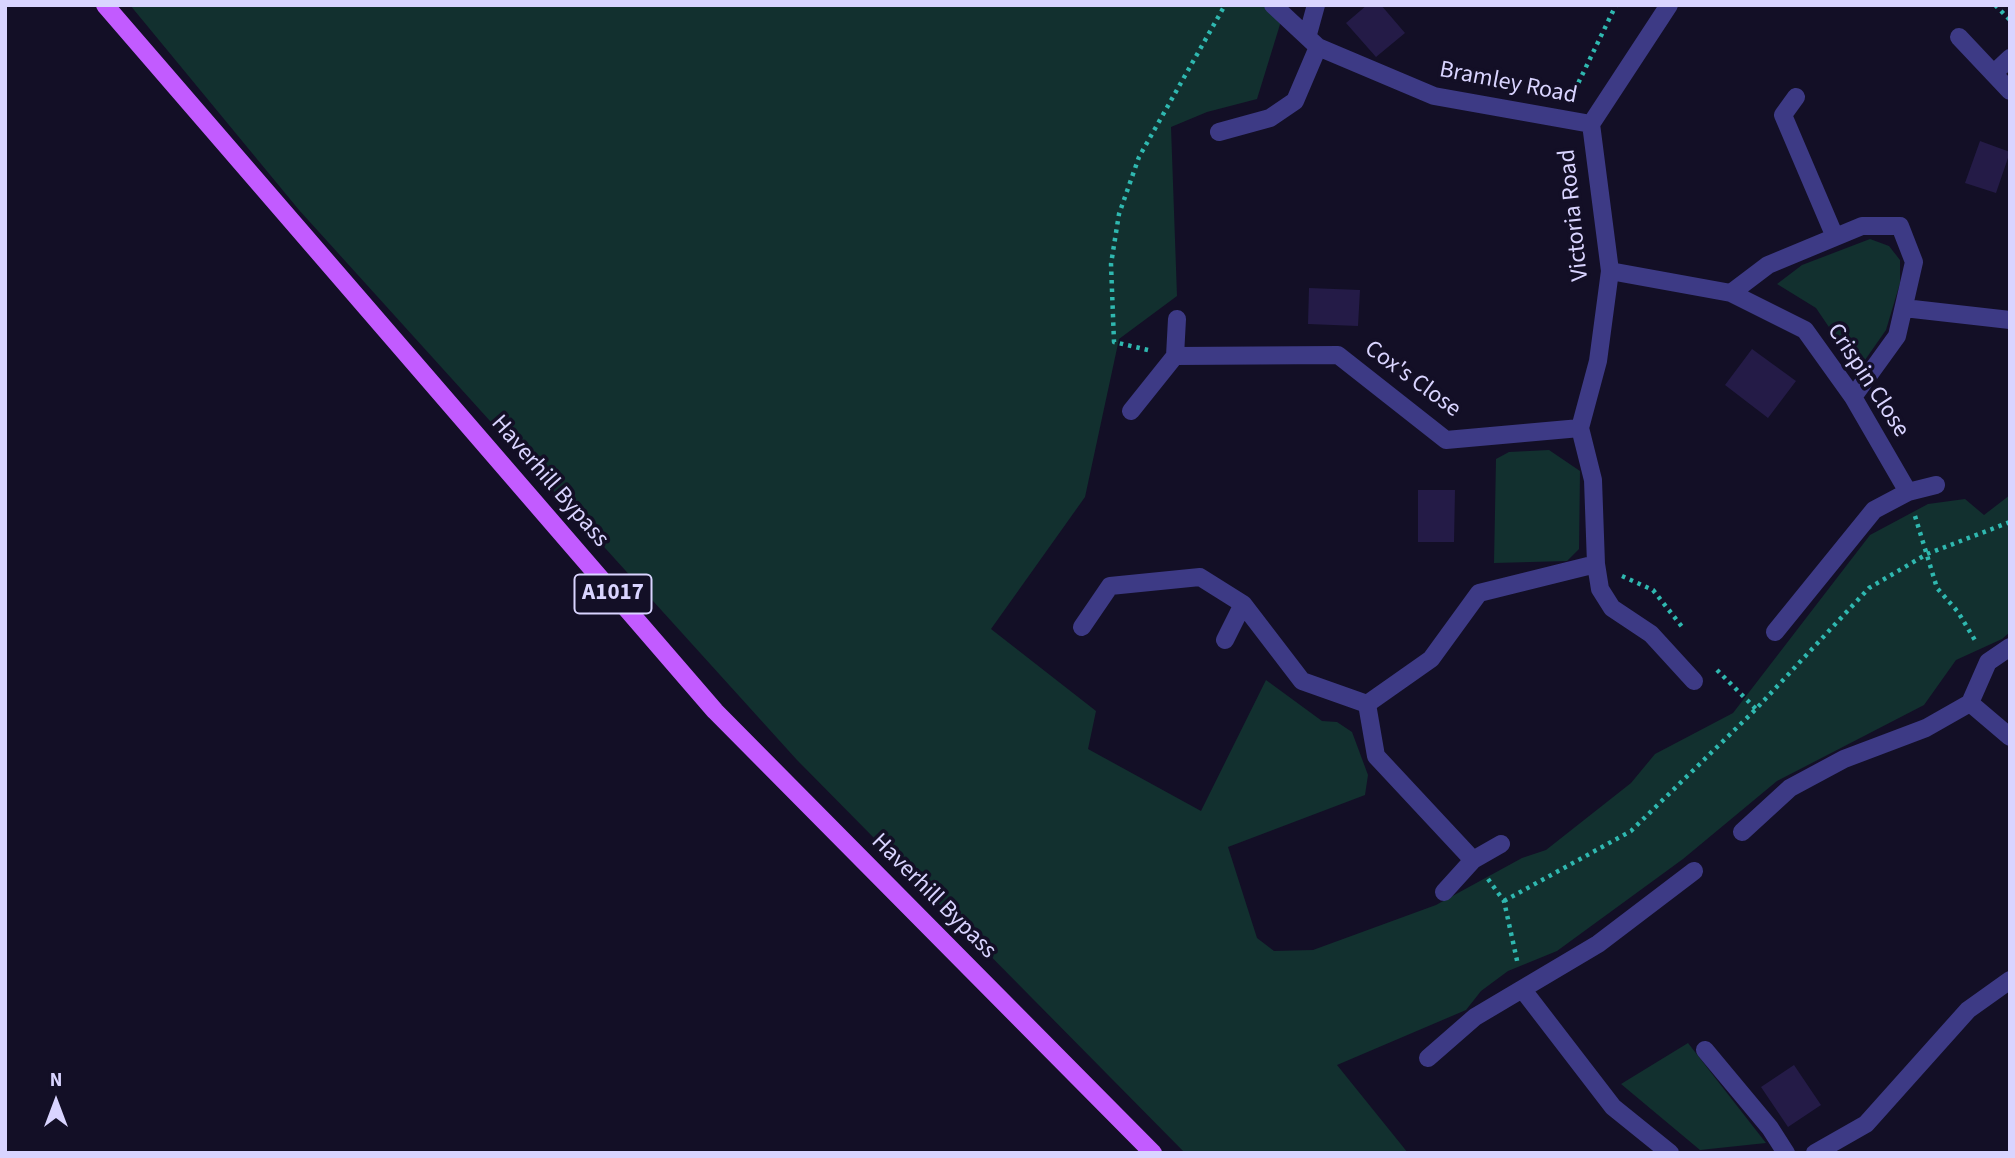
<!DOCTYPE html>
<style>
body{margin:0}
#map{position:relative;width:2015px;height:1158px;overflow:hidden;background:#130f26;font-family:"Source Sans 3",sans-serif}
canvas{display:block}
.frame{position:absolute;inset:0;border:7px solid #d9d4ff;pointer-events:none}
.north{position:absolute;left:21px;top:1067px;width:70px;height:70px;-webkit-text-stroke:5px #130f26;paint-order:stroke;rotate:0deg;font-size:19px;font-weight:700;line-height:28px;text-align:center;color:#d9d4ff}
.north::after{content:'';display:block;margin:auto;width:24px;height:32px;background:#d9d4ff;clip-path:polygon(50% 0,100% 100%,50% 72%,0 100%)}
</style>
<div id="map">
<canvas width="2015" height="1158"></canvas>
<div class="frame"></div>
<div class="north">N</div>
</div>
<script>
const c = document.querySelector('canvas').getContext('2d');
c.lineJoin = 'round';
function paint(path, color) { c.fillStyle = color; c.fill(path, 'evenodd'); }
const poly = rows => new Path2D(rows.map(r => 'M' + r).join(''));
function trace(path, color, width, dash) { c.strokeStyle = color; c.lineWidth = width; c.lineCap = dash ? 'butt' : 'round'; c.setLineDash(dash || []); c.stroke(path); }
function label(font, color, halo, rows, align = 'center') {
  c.font = font + ' "Source Sans 3",sans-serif'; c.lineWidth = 7; c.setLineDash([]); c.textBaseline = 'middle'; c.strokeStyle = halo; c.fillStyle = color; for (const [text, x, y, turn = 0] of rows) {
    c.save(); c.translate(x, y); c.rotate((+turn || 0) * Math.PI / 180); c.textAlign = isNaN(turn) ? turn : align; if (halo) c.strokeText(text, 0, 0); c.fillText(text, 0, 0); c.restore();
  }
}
const green = poly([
 [130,5,1286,5,1257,99,1207,112,1171,127,1177,296,1119,339,1085,497,991,629,1096,711,1088,749,1201,811,1266,680,1322,721,1337,722,1352,732,1368,775,1365,795,1228,847,1257,938,1274,951,1313,950,1436,905,1522,858,1546,850,1631,783,1655,754,1733,713,1870,535,1928,504,1965,499,1984,515,2010,495,2010,632,2002,639,1956,660,1924,705,1777,781,1683,859,1557,951,1508,971,1481,991,1466,1010,1337,1065,1408,1153,1185,1153,797,760,299,210],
 [1870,239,1889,246,1900,260,1900,283,1886,330,1858,370,1816,308,1777,284,1802,265],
 [1549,450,1580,471,1579,549,1567,561,1494,563,1496,459,1509,452],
 [1688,1043,1766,1143,1700,1150,1621,1084]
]);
const building = poly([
 [1367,5,1381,5,1405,33,1376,57,1346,23],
 [1980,141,2010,152,1996,193,1965,183],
 [1309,288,1360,290,1358,326,1308,324],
 [1752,349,1796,381,1768,418,1725,385],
 [1418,490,1455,490,1454,542,1418,542],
 [1794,1065,1821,1105,1788,1127,1761,1087]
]);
const path = poly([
 [1995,5,2010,20],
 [1571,98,1616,5],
 [1148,350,1114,342,1111,264,1119,214,1139,157,1225,5],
 [1915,516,1937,588,1958,612,1976,642],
 [1622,576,1653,590,1683,628],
 [1717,670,1756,709],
 [1488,879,1504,901,1518,965],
 [1504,901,1631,831,1756,709,1869,588,1927,554,2010,522]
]);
const minor = poly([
 [1273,5,1318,47,1434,96,1591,124],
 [1308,34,1316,5],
 [1959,37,2010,91],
 [1995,72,2010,58],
 [1796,97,1783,115,1835,237],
 [1219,132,1270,118,1295,101,1318,47],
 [1610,271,1731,293,1805,330,1853,397,1908,492],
 [1731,293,1768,265,1862,226,1900,226,1914,262,1897,336,1853,397],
 [1904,308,2010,320],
 [1175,356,1338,355,1446,440,1580,428],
 [1131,411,1175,356,1177,319],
 [1596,564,1600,589,1612,608,1651,634,1694,681],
 [1082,627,1110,586,1200,577,1243,604,1302,681,1367,704],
 [1775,632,1874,510,1908,492,1936,485],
 [1225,640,1243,604],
 [1970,703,2010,737],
 [1742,832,1790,788,1844,759,1926,728,1970,703,1988,662,2010,647],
 [1473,860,1376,756,1367,704,1431,659,1479,593,1596,564,1593,480,1580,428,1598,361,1610,271,1591,124,1669,5],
 [1444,892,1473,860,1501,844],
 [1523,990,1613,1107,1670,1153],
 [1705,1050,1770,1128,1786,1153],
 [1428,1058,1475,1017,1598,944,1694,871],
 [1815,1153,1866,1124,1968,1010,2010,980]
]);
const major = poly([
 [105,5,715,711,1153,1153]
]);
const shields = [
 [613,594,77]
];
const shieldNames = [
 ["A1017",613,594]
];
const streetNames = [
 ["Bramley Road",1508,84,11],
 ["Victoria Road",1575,215,-96],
 ["Cox's Close",1412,380,36],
 ["Crispin Close",1867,381,57],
 ["Haverhill Bypass",549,482,49],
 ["Haverhill Bypass",933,897,45]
];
paint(green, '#12302f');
paint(building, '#241b47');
trace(path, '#2fb8b0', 4.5, [3.5, 5]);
trace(minor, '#3d3a85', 18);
trace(major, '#c25bff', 18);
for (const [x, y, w] of shields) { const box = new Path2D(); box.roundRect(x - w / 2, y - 19.5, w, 39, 5); c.fillStyle = '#130f26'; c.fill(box); trace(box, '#d9d4ff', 2); }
label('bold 23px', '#d9d4ff', null, shieldNames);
label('24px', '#d9d4ff', '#130f26', streetNames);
</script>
